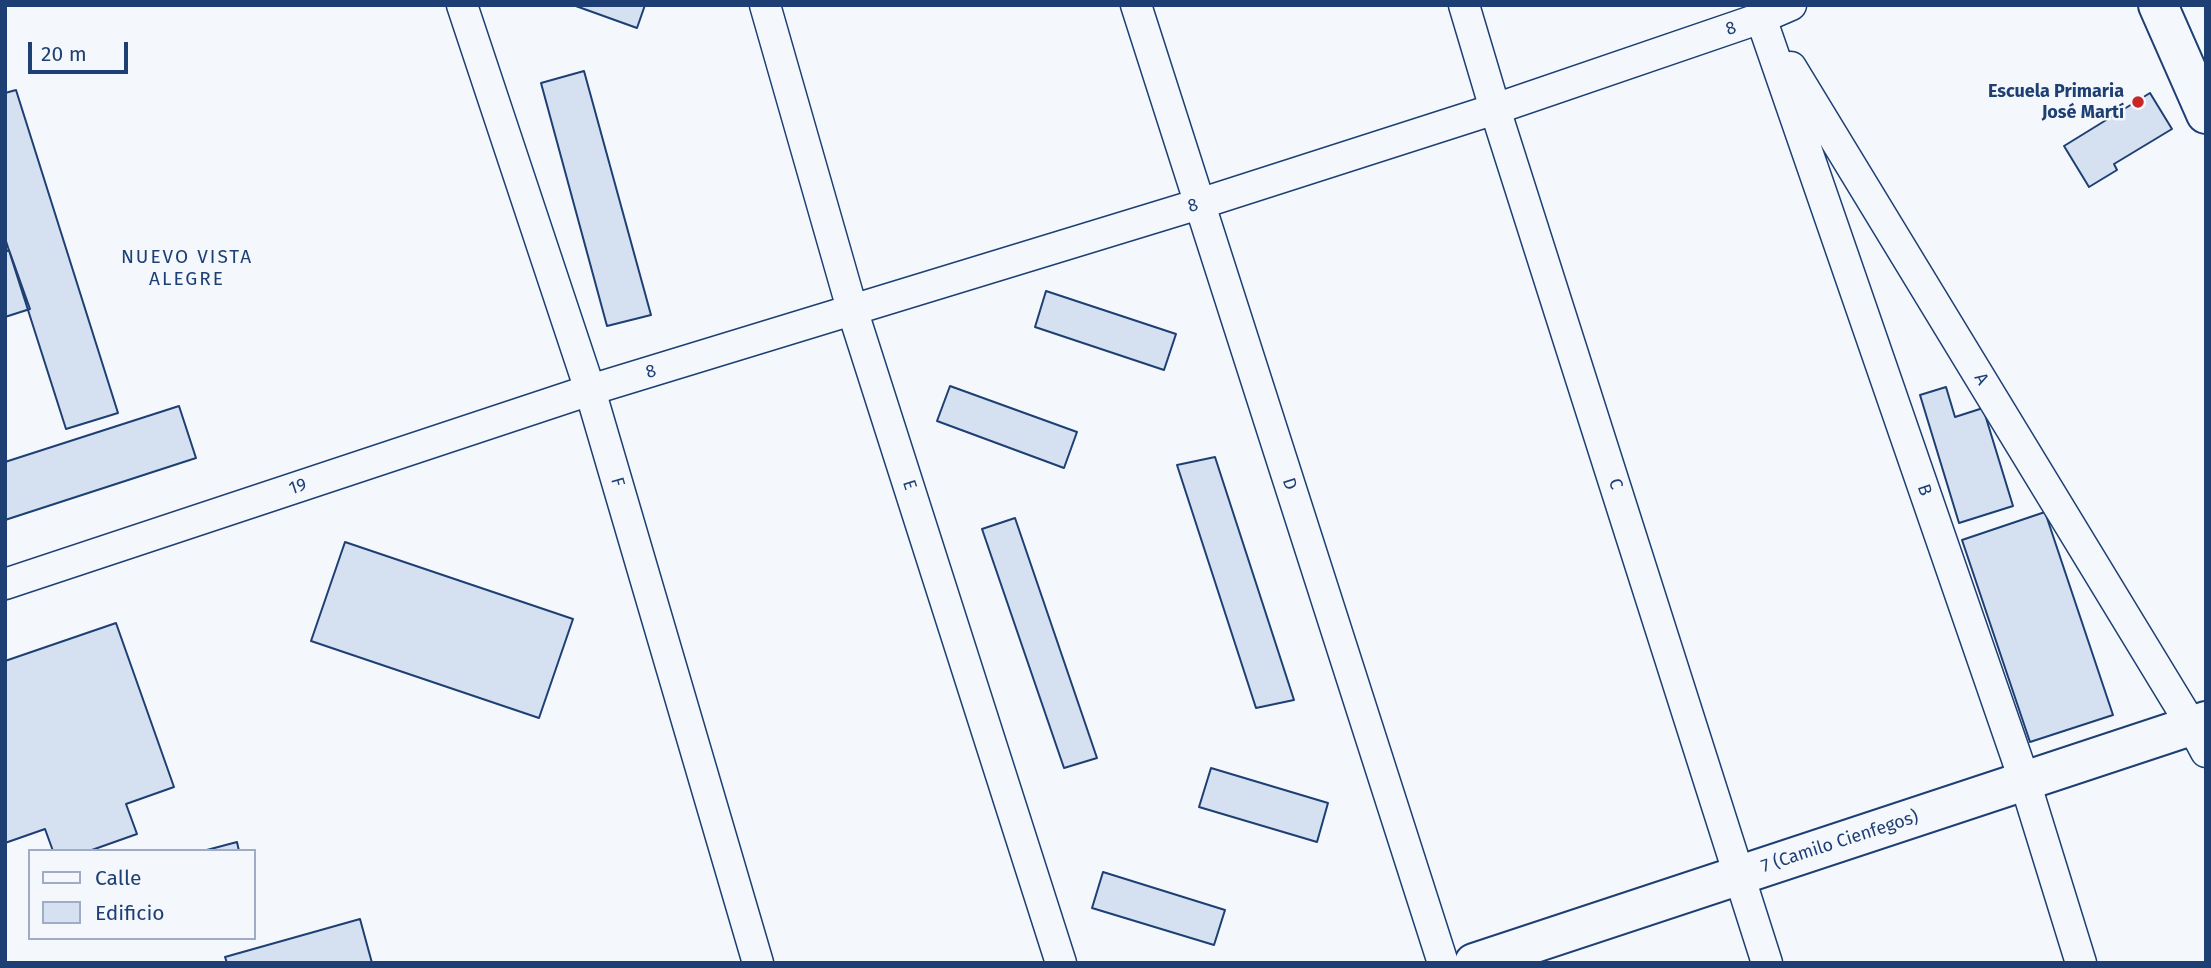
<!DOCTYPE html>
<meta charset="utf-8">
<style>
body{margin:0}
#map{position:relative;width:2211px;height:968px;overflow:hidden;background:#f4f7fb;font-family:"Fira Sans",sans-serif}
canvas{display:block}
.frame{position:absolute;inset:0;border:7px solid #1d3f73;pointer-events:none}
.legend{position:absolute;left:28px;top:849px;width:228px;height:91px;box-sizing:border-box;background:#f4f7fb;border:2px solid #9eadc5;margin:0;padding:9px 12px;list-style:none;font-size:21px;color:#1d3f73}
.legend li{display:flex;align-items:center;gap:14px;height:35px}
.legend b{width:35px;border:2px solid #9eadc5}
.scale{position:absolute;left:28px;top:42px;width:100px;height:32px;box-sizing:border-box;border:4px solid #1d3f73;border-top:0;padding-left:9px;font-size:21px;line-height:24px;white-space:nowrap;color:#1d3f73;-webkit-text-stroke:5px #f4f7fb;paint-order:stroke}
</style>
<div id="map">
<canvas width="2211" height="968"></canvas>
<div class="frame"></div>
<ul class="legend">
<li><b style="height:9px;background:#f4f7fb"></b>Calle</li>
<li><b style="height:19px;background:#d5e0f0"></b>Edificio</li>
</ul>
<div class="scale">20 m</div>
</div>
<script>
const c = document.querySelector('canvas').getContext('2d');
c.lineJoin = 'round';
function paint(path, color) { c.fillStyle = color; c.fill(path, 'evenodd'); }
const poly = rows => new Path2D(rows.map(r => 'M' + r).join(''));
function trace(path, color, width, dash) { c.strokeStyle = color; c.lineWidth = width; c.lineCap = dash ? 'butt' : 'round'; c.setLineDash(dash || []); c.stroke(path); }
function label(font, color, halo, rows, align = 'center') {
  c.font = font + ' "Fira Sans",sans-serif'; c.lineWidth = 5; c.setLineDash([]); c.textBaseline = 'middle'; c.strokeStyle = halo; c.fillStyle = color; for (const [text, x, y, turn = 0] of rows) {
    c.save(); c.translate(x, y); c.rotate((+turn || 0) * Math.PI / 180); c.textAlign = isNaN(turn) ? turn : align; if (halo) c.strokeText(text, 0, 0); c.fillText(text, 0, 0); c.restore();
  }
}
const building = poly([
 [573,5,645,5,637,28,573,5],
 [584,71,651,315,607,326,541,83,584,71],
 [16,90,118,413,66,429,5,238,5,93,16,90],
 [2150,93,2172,129,2114,164,2117,170,2089,187,2064,146,2150,93],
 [9,250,30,309,5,317,5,252,9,250],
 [1046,291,1176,334,1164,370,1035,327,1046,291],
 [950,386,1077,432,1064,468,937,421,950,386],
 [1946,387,1955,417,1983,408,2013,506,1959,523,1920,395,1946,387],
 [179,406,196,458,5,520,5,462,179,406],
 [1215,457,1294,700,1256,708,1177,465,1215,457],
 [2045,512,2113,715,2030,742,1962,540,2045,512],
 [1015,518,1097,758,1064,768,982,529,1015,518],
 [345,542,573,619,539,718,311,641,345,542],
 [116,623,174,787,126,804,137,834,89,851,53,851,45,829,5,843,5,661,116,623],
 [1211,768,1328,803,1317,842,1199,807,1211,768],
 [237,842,239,851,203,851,237,842],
 [1103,872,1225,910,1214,945,1092,908,1103,872],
 [360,919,372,963,227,963,225,957,360,919]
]);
const street = poly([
 [462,5,590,390,758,963],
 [765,5,852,309,1061,963],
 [1136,5,1443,963],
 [1464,5,1495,109,1767,963],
 [1761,18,2025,782,2081,963],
 [1791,67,2192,726,2206,752],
 [5,584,590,390,1199,204,1495,109,1761,18,1791,5]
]);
const secondary = poly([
 [2158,5,2206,114],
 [1474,963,2206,721]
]);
const markers = [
 [2138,102,7,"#c62828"]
];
const streetNames = [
 ["8",1731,29,-19],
 ["8",1193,206,-17],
 ["8",651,372,-17],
 ["A",1981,379,59],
 ["F",617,482,74],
 ["D",1289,484,72],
 ["C",1615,484,72],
 ["E",909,485,72],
 ["19",298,487,-18],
 ["B",1924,490,71],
 ["7 (Camilo Cienfegos)",1840,842,-18]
];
const poiNames = [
 ["Escuela Primaria",2124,92],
 ["José Martí",2124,113]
];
const neighbourhoodNames = [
 ["NUEVO VISTA",187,258],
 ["ALEGRE",187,280]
];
paint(building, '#d5e0f0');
trace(building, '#1d3f73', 2);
trace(street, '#1d3f73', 33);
trace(secondary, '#1d3f73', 42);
trace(street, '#f4f7fb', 30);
trace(secondary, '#f4f7fb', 38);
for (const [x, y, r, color] of markers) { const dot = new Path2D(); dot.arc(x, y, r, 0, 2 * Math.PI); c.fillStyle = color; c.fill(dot); trace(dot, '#f4f7fb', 2.5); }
label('18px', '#1d3f73', '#f4f7fb', streetNames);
label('bold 18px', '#1d3f73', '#f4f7fb', poiNames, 'right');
c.letterSpacing = '2px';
label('19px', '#1d3f73', '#f4f7fb', neighbourhoodNames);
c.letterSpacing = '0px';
</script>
